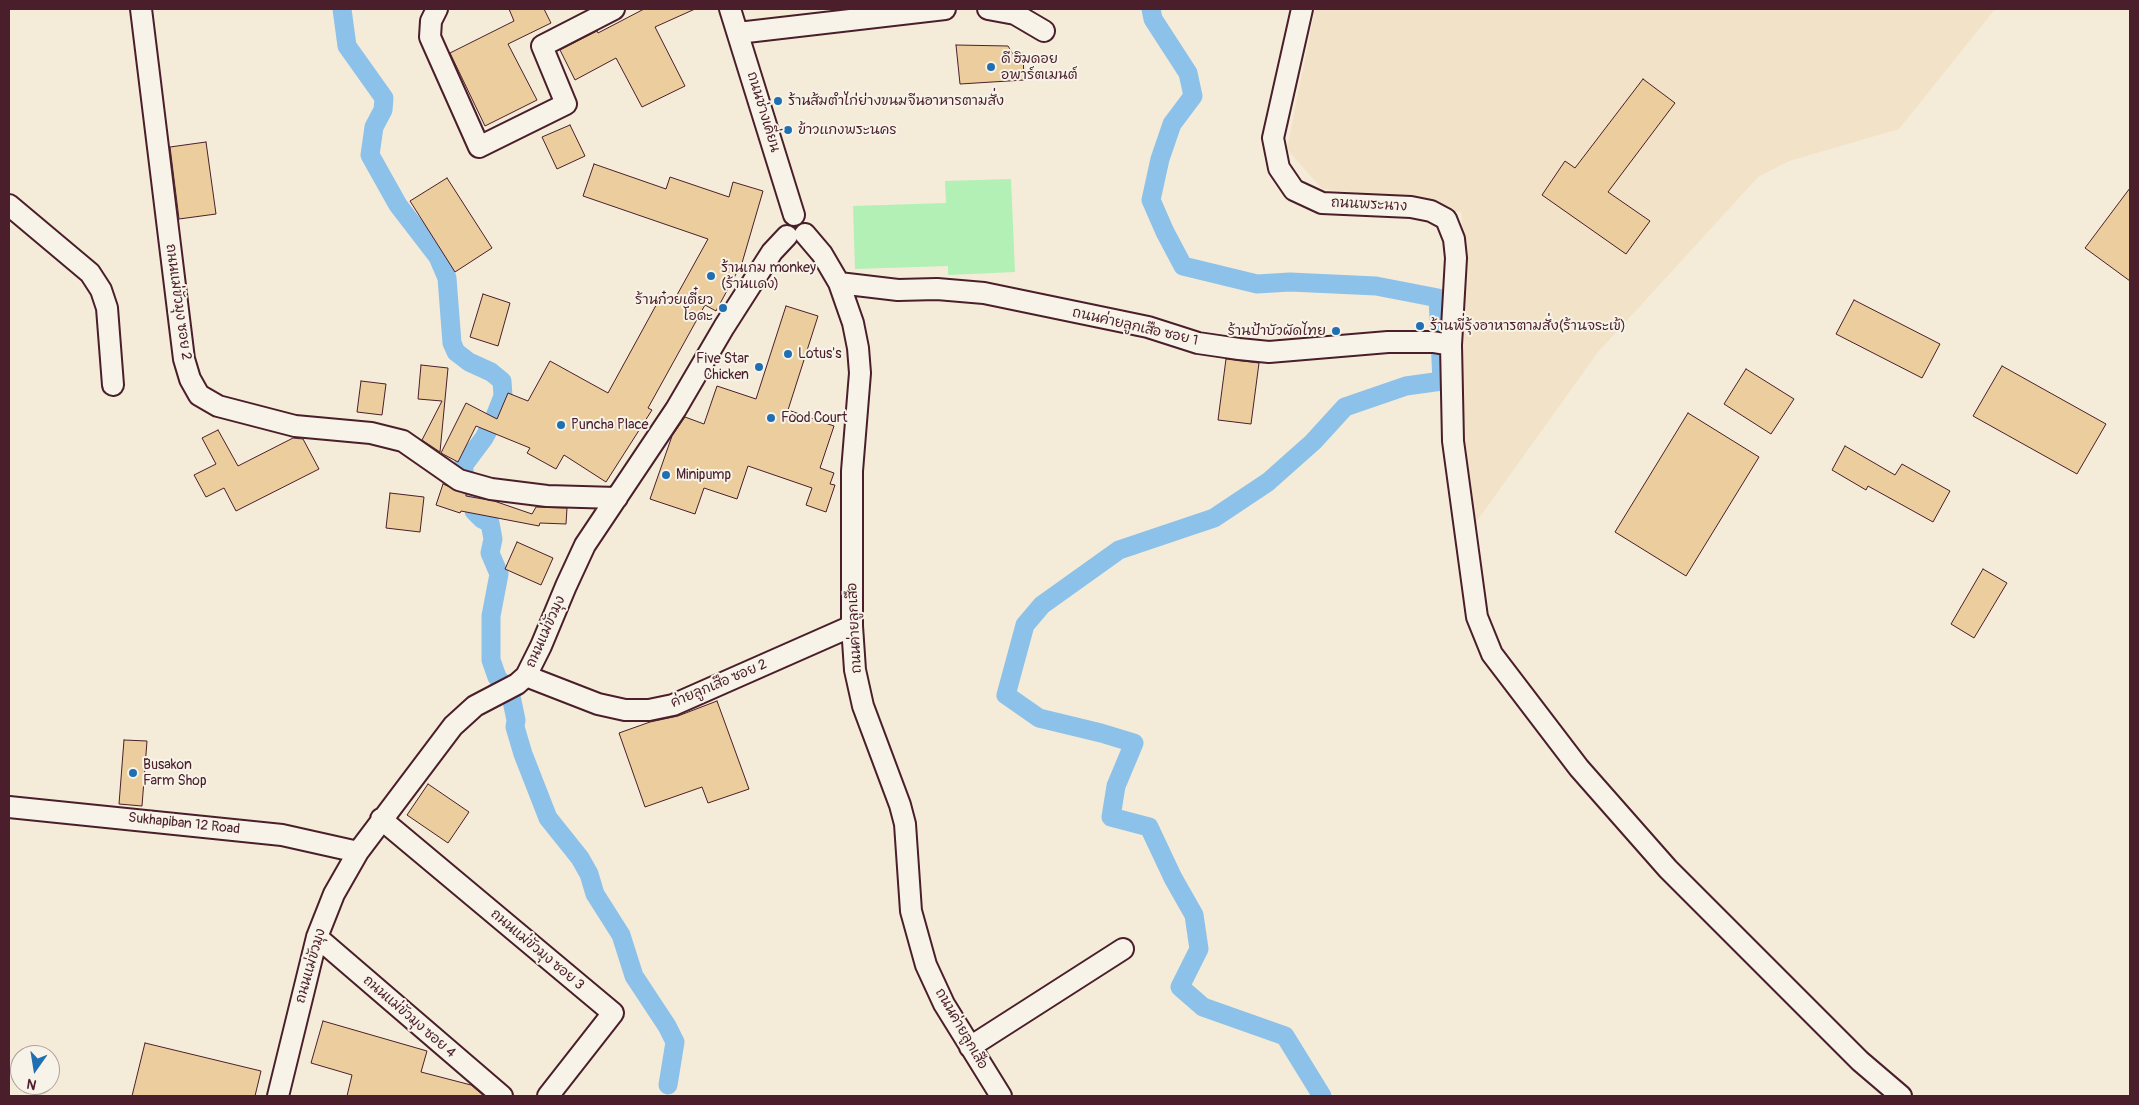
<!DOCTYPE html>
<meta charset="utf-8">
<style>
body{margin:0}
#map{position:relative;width:2139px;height:1105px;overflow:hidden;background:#f5ebd9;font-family:Pangolin,sans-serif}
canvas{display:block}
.frame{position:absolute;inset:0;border:10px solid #4a1f2b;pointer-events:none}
.north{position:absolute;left:10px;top:1045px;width:50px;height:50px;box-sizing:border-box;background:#f7f3e8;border:1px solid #b29e9c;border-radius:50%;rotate:193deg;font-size:14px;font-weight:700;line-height:20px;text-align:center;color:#4a1f2b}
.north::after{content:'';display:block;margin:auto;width:18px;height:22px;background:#1f6fb2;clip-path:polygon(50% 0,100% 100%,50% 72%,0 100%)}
</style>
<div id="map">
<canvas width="2139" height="1105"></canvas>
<div class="frame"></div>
<div class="north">N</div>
</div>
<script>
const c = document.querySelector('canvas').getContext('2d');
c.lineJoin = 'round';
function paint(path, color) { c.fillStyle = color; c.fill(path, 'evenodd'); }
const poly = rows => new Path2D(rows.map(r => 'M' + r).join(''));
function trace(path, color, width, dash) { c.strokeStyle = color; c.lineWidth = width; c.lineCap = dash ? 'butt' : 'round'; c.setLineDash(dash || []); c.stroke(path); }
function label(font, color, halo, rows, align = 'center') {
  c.font = font + ' Pangolin,"Playpen Sans Thai",sans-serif'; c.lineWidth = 4; c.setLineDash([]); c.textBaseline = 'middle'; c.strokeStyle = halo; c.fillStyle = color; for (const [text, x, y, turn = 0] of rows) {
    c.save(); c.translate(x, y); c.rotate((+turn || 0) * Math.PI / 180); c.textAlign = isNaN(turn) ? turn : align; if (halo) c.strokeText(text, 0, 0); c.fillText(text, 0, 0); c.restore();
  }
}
const built = poly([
 [1315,9,1995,9,1899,129,1789,161,1758,177,1598,352,1474,525,1463,423,1462,213,1406,198,1322,189,1287,149]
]);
const green = poly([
 [1011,179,1015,272,948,275,948,266,855,269,853,206,946,203,945,181]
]);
const canal = poly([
 [342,9,347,46,384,98,383,110,374,127,370,155,398,205,438,257,447,278,452,343,456,352,469,362,491,372,502,381,503,396,494,419,484,438,463,466,466,481,473,493,474,511,482,519,490,523,493,539,490,553,499,574,491,616,491,660,497,677,503,685],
 [1151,9,1153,19,1188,73,1193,96,1172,124,1160,159,1151,200,1165,232,1183,266,1257,284,1290,282,1376,286,1438,298,1442,381,1406,386,1345,407,1313,442,1268,482,1214,518,1119,550,1042,605,1025,625,1006,695,1039,718,1101,733,1134,743,1116,786,1111,817,1149,827,1173,878,1194,915,1199,949,1180,987,1203,1007,1285,1036,1322,1096],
 [511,696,516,720,515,727,523,754,548,818,580,858,589,874,595,894,621,935,634,976,667,1026,675,1042,668,1085]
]);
const building = poly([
 [509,9,544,9,551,23,508,44,537,100,485,126,450,53,514,21,509,9],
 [644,9,695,9,655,27,685,86,642,107,616,58,575,80,560,50,597,31,598,33,644,9],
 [956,45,1008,46,1013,54,1023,53,1024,80,960,84,956,45],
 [1643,79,1675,103,1608,192,1650,221,1626,254,1542,195,1565,161,1575,168,1643,79],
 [570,125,585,156,557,169,542,137,570,125],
 [206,142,216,214,179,219,170,147,206,142],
 [594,164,666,189,670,177,729,197,733,182,763,191,742,263,716,311,705,305,648,408,652,410,606,482,564,455,556,469,527,453,530,448,476,426,458,462,441,453,466,403,497,419,508,393,528,401,550,361,608,393,660,298,672,304,708,239,583,196,594,164],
 [447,178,492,248,455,272,410,201,447,178],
 [2130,188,2130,281,2085,248,2130,188],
 [483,294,510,303,498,346,470,337,483,294],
 [1854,300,1940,344,1922,378,1836,334,1854,300],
 [786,306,818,316,788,410,834,426,820,468,834,473,830,484,835,485,826,512,806,505,812,488,748,466,737,499,704,488,695,514,650,499,672,436,685,417,704,424,717,386,756,399,786,306],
 [1226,359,1259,363,1251,424,1218,420,1226,359],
 [421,365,448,368,440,452,422,440,442,401,418,399,421,365],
 [2002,366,2106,424,2077,474,1973,416,2002,366],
 [1746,369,1794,399,1771,434,1724,404,1746,369],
 [361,381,386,384,382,415,357,412,361,381],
 [1688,413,1759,457,1686,576,1615,532,1688,413],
 [218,430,238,466,293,438,303,439,319,469,236,511,224,488,206,497,194,475,216,464,202,438,218,430],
 [1845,446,1895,475,1902,464,1950,491,1933,522,1868,486,1866,490,1832,470,1845,446],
 [443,484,466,494,466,496,494,501,532,514,536,507,567,508,566,524,540,523,539,526,461,511,460,513,436,505,443,484],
 [390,493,424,497,420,532,386,528,390,493],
 [517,542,553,558,541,585,505,569,517,542],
 [1983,569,2007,583,1974,638,1951,624,1983,569],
 [717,701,749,789,708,803,702,787,645,807,619,733,650,722,678,716,717,701],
 [124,740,147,741,142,806,119,804,124,740],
 [428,784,469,812,448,843,407,815,428,784],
 [323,1021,427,1051,421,1072,471,1085,484,1096,347,1096,352,1075,311,1063,323,1021],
 [145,1043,261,1071,255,1096,132,1096,145,1043]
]);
const minor = poly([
 [141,9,184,359,190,379,199,395,218,406,295,426,371,433,403,441,459,480,491,489,547,496,617,498],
 [437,9,431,21,430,37,479,147,566,104,542,46,614,9],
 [730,9,794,215],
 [988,9,1015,14,1044,31],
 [1302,9,1273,138,1279,168,1294,190,1322,203,1411,207,1431,211,1446,219,1454,239,1456,258,1451,345,1453,441,1477,617,1492,654,1579,768,1668,869,1860,1061,1901,1096],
 [738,33,945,9],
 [9,205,90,273,101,290,107,308,113,385],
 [805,234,822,254,839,283,853,323,858,348,860,373,852,471,852,626,855,670,863,706,900,805,905,824,911,911,926,965,944,1004,1001,1096],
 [839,283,898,290,937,289,984,293,1148,327,1198,343,1239,349,1269,352,1388,342,1433,342,1451,345],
 [526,676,598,704,625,710,649,710,673,705,852,626],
 [9,807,282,835,358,852],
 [381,819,613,1013,548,1096],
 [317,937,502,1096],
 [970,1047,1123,949],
 [278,1096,317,937,334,894,358,852,453,726,475,706,517,684,526,676,541,646,566,586,585,545,676,409,724,327,772,252,787,236]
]);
const markers = [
 [991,67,5,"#1f6fb2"],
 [778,101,5,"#1f6fb2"],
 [788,130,5,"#1f6fb2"],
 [711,276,5,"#1f6fb2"],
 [723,308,5,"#1f6fb2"],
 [1420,326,5,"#1f6fb2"],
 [1336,331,5,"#1f6fb2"],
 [788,354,5,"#1f6fb2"],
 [759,367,5,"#1f6fb2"],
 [771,418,5,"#1f6fb2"],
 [561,425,5,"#1f6fb2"],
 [666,475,5,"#1f6fb2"],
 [133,773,5,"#1f6fb2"]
];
const poiNames = [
 ["ดี ฮิมดอย",1001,59],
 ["อพาร์ตเมนต์",1001,75],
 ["ร้านส้มตำไก่ย่างขนมจีนอาหารตามสั่ง",788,101],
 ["ข้าวแกงพระนคร",798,130],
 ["ร้านเกม monkey",721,268],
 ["(ร้านแดง)",721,284],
 ["ร้านก๋วยเตี๋ยว",713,300,"right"],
 ["โอดะ",713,316,"right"],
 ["ร้านพี่รุ้งอาหารตามสั่ง(ร้านจระเข้)",1430,326],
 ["ร้านป้าบัวผัดไทย",1326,331,"right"],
 ["Lotus's",798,354],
 ["Five Star",749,359,"right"],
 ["Chicken",749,375,"right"],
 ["Food Court",781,418],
 ["Puncha Place",571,425],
 ["Minipump",676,475],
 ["Busakon",143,765],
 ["Farm Shop",143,781]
];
const streetNames = [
 ["ถนนช่างเคี่ยน",763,112,73],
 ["ถนนพระนาง",1369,205,3],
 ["ถนนแม่ขัวมุง ซอย 2",178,302,82],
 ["ถนนค่ายลูกเสือ ซอย 1",1135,327,13],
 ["ถนนค่ายลูกเสือ",855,628,-93],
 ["ถนนแม่ขัวมุง",546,632,-66],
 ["ค่ายลูกเสือ ซอย 2",719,684,-23],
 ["Sukhapiban 12 Road",184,824,6],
 ["ถนนแม่ขัวมุง ซอย 3",537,950,40],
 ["ถนนแม่ขัวมุง",311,966,-74],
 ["ถนนแม่ขัวมุง ซอย 4",409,1017,41],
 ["ถนนค่ายลูกเสือ",961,1029,60]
];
paint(built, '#f2e2c7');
paint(green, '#b3f0b6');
trace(canal, '#8cc2ea', 19);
paint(building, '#ebcd9e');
trace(building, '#4a1f2b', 1);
trace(minor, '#4a1f2b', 24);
trace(minor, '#f7f3e8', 20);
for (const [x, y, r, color] of markers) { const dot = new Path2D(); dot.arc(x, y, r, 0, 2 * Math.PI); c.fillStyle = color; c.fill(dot); trace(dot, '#f7f3e8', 2); }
label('14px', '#4a1f2b', '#f7f3e8', poiNames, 'left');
label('14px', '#4a1f2b', '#f7f3e8', streetNames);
</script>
